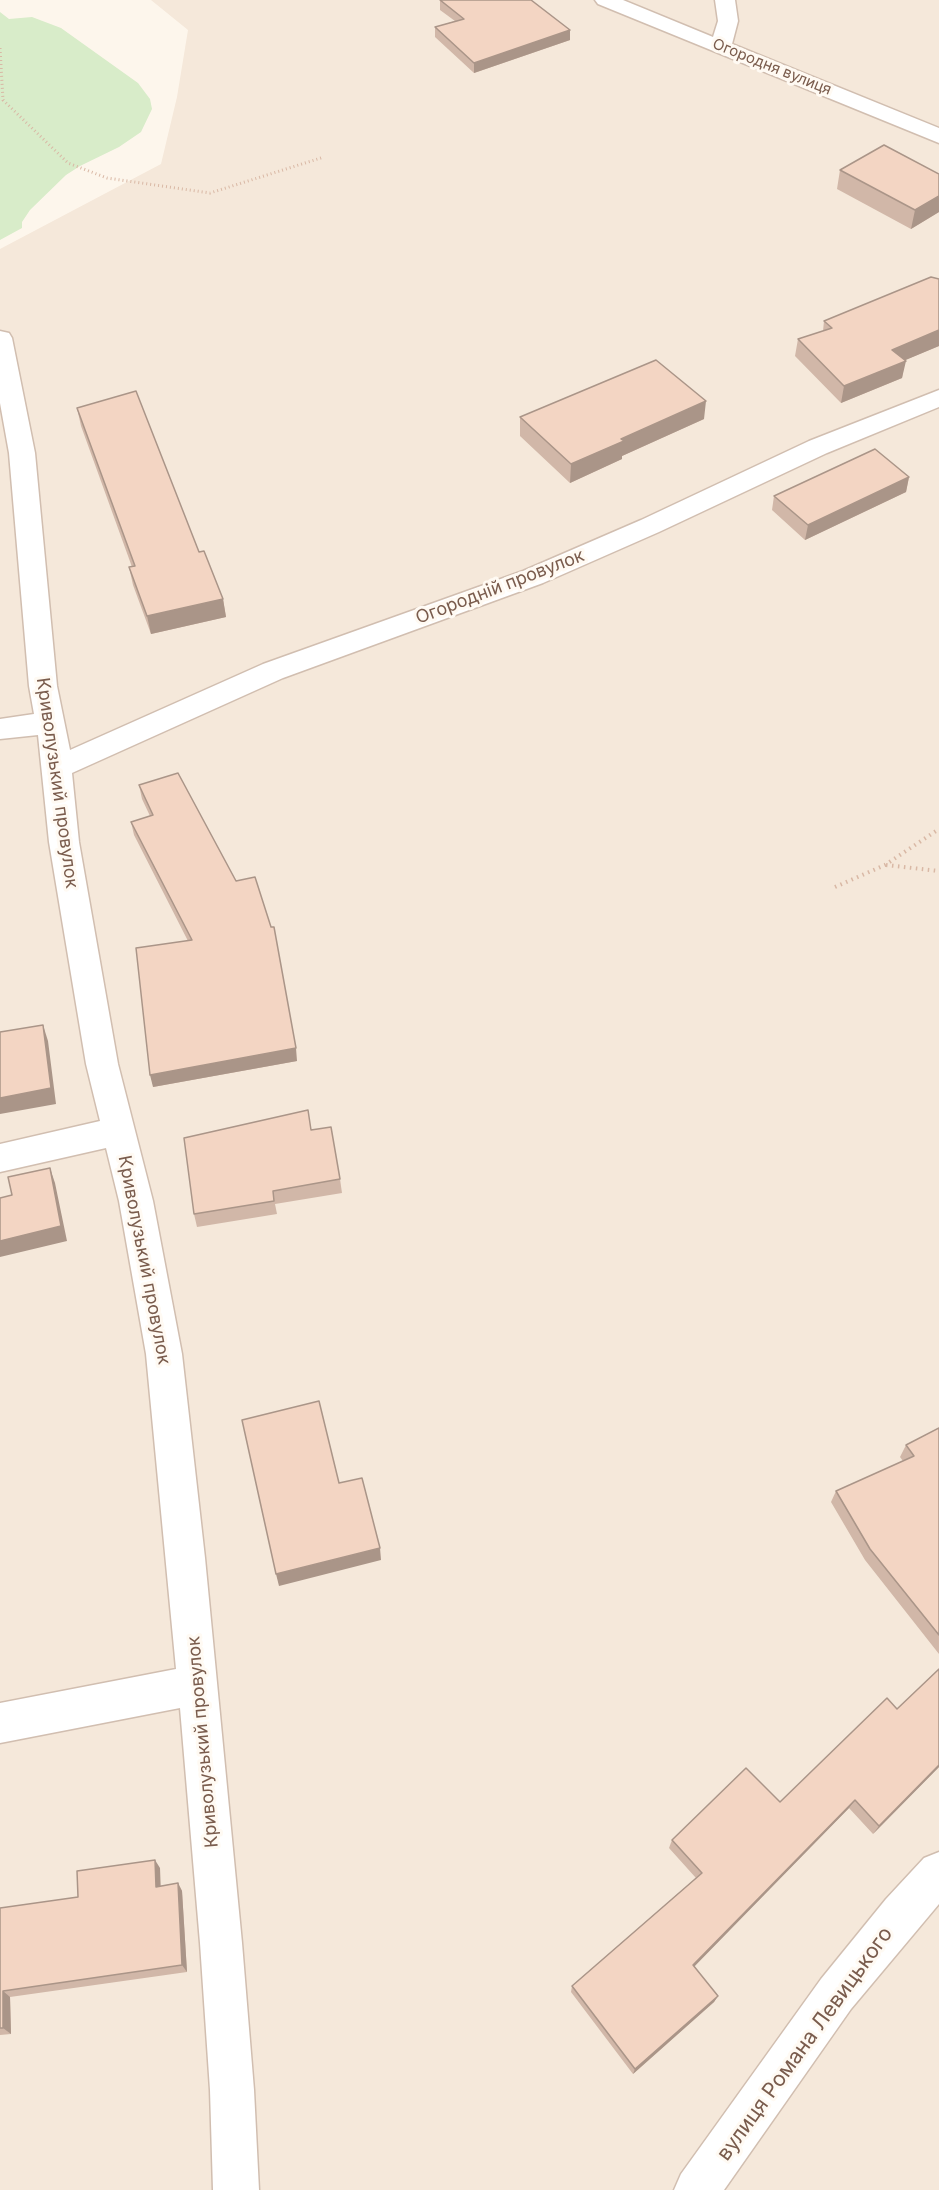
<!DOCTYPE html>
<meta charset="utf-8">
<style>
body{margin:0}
canvas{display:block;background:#fdf6ec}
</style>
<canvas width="939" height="2190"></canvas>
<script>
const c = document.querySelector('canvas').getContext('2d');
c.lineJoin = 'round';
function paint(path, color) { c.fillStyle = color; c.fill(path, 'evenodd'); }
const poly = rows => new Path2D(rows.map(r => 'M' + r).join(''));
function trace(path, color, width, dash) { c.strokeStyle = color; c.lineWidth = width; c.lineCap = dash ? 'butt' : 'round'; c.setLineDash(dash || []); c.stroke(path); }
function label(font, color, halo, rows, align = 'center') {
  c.font = font + ' Inter,sans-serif'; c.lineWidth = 6; c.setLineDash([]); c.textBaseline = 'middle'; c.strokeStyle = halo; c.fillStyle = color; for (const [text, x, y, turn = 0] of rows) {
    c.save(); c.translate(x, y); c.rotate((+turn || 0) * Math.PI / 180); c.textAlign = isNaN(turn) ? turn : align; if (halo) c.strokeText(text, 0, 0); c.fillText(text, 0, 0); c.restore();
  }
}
const residential = poly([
 [151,0,939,0,939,2190,0,2190,0,249,161,164,177,97,188,30]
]);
const green = poly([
 [0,12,9,19,32,17,61,28,138,83,150,99,152,109,141,132,119,147,80,166,66,175,30,210,22,222,22,228,0,240]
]);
const pathFar1 = poly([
 [0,48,3,100,68,163,107,178,210,193,324,157]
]);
const path = poly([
 [886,865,939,871],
 [835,887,885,865,939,829]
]);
const minor = poly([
 [595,0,623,0,713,37,718,21,715,0,735,0,738,21,732,44,939,128,939,143,598,4,595,0],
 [0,331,9,333,12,338,35,453,57,686,70,750,263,664,523,571,641,520,809,441,939,390,939,407,827,453,659,532,543,583,283,678,72,773,79,842,118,1064,153,1201,182,1354,205,1558,242,1943,254,2090,259,2190,213,2190,210,2090,200,1943,180,1708,0,1743,0,1703,176,1669,146,1354,119,1201,106,1148,0,1172,0,1144,100,1121,86,1064,49,842,38,735,0,739,0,719,34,714,29,686,9,453,0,403,0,331],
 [939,1852,939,1904,851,2009,724,2190,674,2190,681,2174,821,1979,886,1899,924,1858,939,1852]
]);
const wall = poly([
 [440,0,570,40,474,73,435,37,435,27,455,21,440,10],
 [840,170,939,174,939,212,911,229,837,189],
 [939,279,939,346,905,360,902,378,841,403,795,356,798,339,823,331,824,321],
 [77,408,199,552,223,599,226,617,151,634,133,585,129,567,132,567,81,426],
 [520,417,704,419,622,456,622,459,570,483,520,436],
 [909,477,906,492,805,540,772,510,774,496],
 [139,785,297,1061,153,1087,188,941,134,835,131,822,150,816,142,799],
 [311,1130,340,1179,342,1193,275,1204,277,1214,197,1227,194,1214],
 [939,1428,939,1654,865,1560,831,1502,836,1491,903,1461,900,1457,906,1445],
 [939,1669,939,1767,873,1834,849,1808,694,1966,718,1996,714,2002,633,2074,571,1992,572,1986,696,1878,669,1848,672,1840,780,1802,897,1709],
 [160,1868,160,1886,178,1883,182,1891,187,1972,10,1997,11,2034,0,2035,0,1908,78,1897]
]);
const shadedWall = poly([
 [570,30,570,40,474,73,474,63],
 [939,196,939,212,911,229,915,210],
 [939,330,939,346,889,367,892,350],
 [906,361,902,378,841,403,844,386],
 [706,401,704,419,622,456,622,459,570,483,571,464,621,439],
 [909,477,906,492,805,540,808,525],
 [223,599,226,617,151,634,147,616],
 [43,1025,48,1041,56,1104,0,1114,0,1098],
 [296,1048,297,1061,153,1087,150,1075],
 [50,1168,55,1183,67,1241,0,1257,0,1241],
 [380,1548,381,1560,279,1586,276,1574],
 [939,1765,939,1767,873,1834,879,1826],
 [855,1800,849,1808,690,1971,693,1965],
 [155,1860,160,1868,161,1895,156,1887],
 [178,1883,182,1891,187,1972,182,1965],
 [3,1991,10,1997,11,2034,3,2028],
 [718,1996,714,2002,633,2074,635,2069]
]);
const building = poly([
 [440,0,531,0,570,30,474,63,435,27,464,19,440,0],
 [884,145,939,174,939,196,915,210,840,170,884,145],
 [931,277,939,279,939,330,892,350,906,361,844,386,798,339,832,328,824,321,931,277],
 [656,360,706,401,621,439,624,441,571,464,520,417,656,360],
 [136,391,199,552,204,551,223,599,147,616,129,567,135,566,77,408,136,391],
 [875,449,909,477,808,525,774,496,875,449],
 [178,773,236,881,255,877,271,927,274,927,296,1048,150,1075,136,948,192,940,131,822,153,815,139,785,178,773],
 [43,1025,51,1088,0,1098,0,1032,43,1025],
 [308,1110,311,1130,331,1127,340,1179,273,1191,274,1201,194,1214,184,1138,308,1110],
 [50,1168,61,1226,0,1241,0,1198,12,1195,8,1177,50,1168],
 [319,1401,339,1483,362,1478,380,1548,276,1574,242,1420,319,1401],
 [939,1428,939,1635,870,1549,836,1491,914,1456,906,1445,939,1428],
 [939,1669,939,1765,879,1826,855,1800,693,1965,718,1996,635,2069,572,1986,702,1873,672,1840,746,1768,780,1802,887,1698,897,1709,939,1669],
 [155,1860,156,1887,178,1883,182,1965,3,1991,3,2028,0,2028,0,1908,78,1897,77,1871,155,1860]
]);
const farStreetnames = [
 ["Огородня вулиця",772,67,22]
];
const streetNames = [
 ["Огородній провулок",500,587,-21],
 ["Криволузький провулок",57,783,82],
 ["Криволузький провулок",144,1260,79],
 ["Криволузький провулок",203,1742,-95]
];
const nearStreetnames = [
 ["вулиця Романа Левицького",805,2044,-54]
];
paint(residential, '#f5e8da');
paint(green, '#d8ecc9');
trace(minor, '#d1beb0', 3);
trace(pathFar1, '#d9b8a5', 3, [1, 3]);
trace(path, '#d9b8a5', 4, [1.5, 4.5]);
paint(minor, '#fff');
paint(wall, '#d1b7a8');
paint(shadedWall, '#aa9588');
paint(building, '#f3d5c3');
trace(building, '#aa9588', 1.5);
label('15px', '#7a5c4d', '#fffaf3', farStreetnames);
label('18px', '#7a5c4d', '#fffaf3', streetNames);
label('21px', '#7a5c4d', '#fffaf3', nearStreetnames);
</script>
